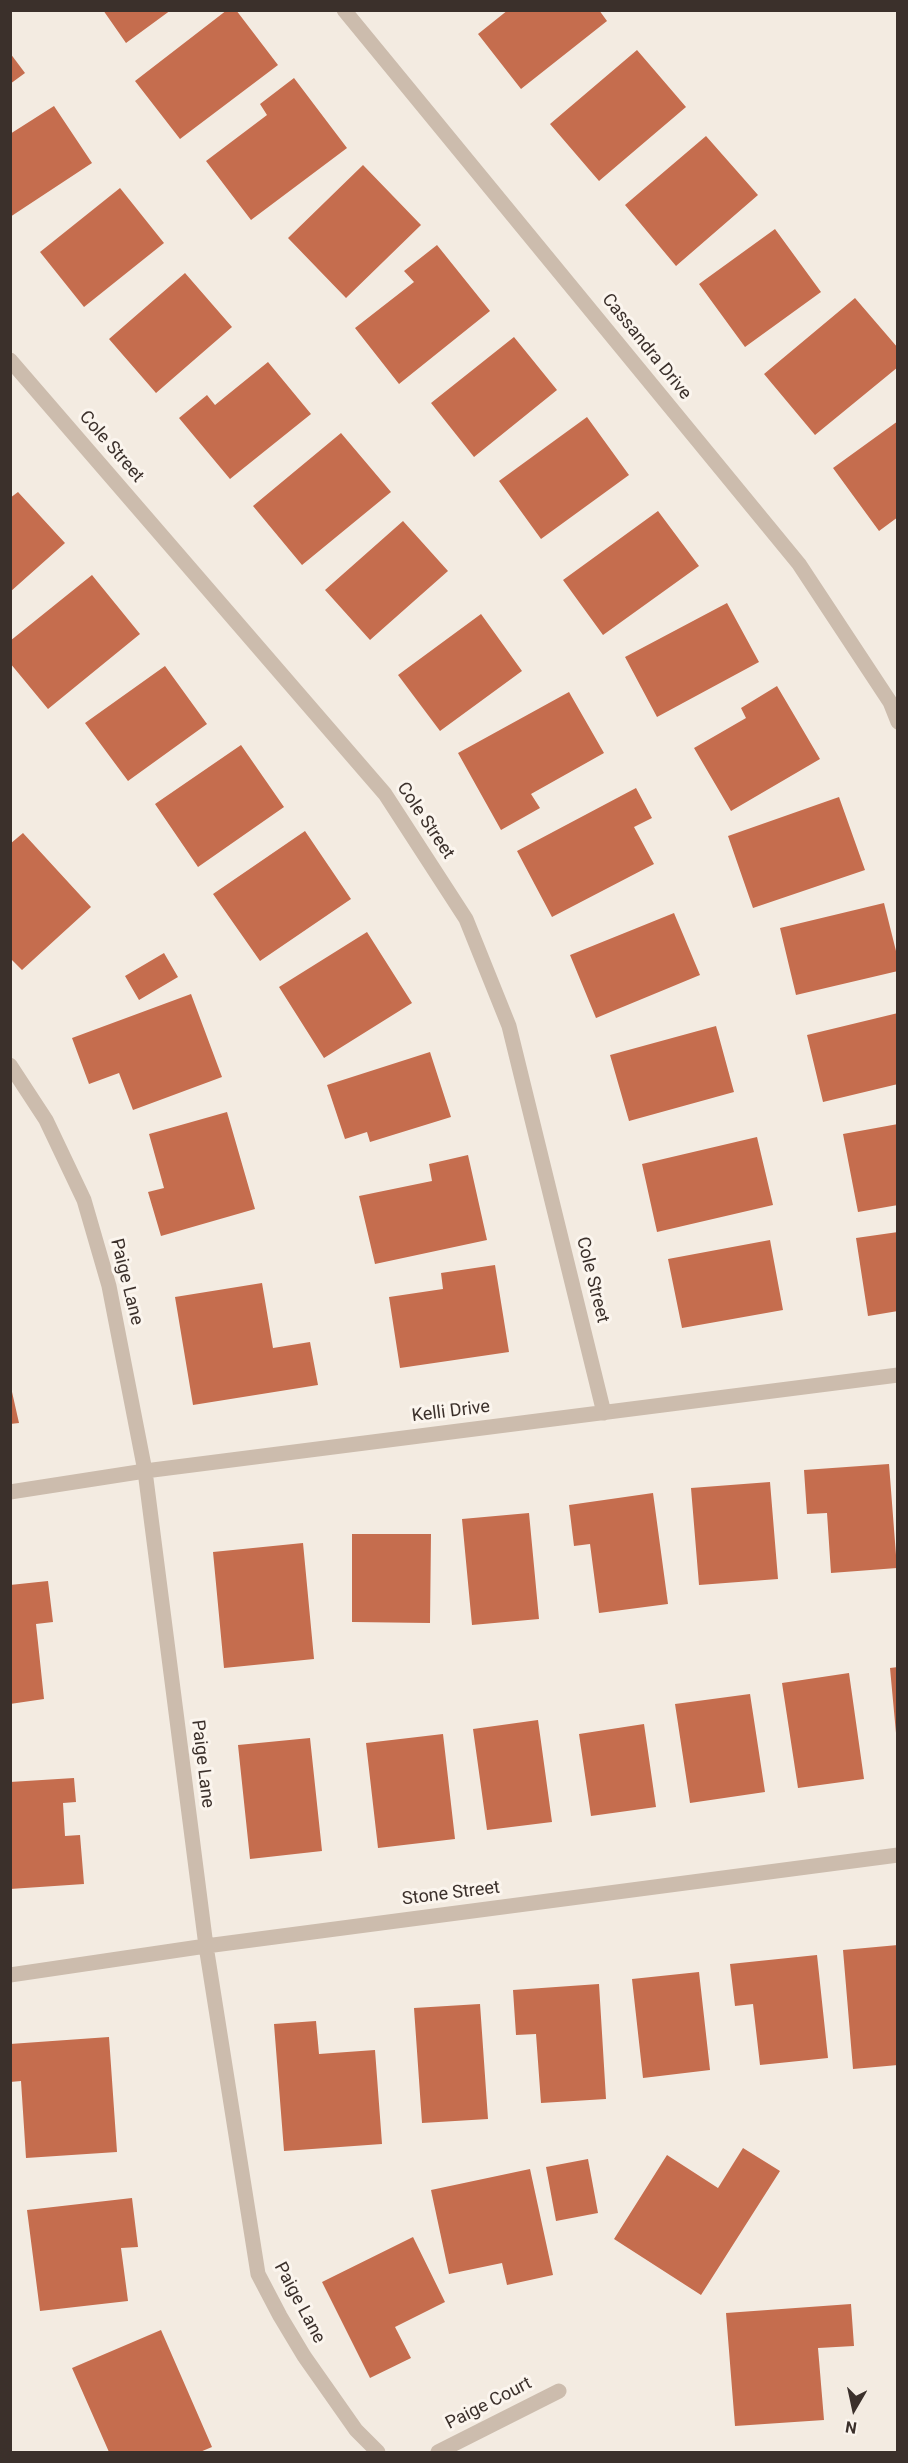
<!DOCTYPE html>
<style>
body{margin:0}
#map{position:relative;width:908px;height:2463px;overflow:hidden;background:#f3ebe1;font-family:Roboto,sans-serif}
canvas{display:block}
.frame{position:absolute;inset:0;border:12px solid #3b302b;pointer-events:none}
.north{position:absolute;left:824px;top:2379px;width:60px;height:60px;-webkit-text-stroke:4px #fbf5ee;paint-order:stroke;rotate:189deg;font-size:16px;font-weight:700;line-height:24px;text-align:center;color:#3b302b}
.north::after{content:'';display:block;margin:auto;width:21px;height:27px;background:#3b302b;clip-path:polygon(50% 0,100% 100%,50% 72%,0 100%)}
</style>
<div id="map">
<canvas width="908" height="2463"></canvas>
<div class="frame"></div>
<div class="north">N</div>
</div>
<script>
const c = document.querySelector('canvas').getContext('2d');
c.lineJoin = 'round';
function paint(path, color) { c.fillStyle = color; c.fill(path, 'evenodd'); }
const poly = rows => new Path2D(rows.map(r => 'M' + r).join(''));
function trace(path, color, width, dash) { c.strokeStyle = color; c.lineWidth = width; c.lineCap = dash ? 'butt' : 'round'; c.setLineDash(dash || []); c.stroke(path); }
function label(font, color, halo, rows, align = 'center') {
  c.font = font + ' Roboto,sans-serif'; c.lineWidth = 6; c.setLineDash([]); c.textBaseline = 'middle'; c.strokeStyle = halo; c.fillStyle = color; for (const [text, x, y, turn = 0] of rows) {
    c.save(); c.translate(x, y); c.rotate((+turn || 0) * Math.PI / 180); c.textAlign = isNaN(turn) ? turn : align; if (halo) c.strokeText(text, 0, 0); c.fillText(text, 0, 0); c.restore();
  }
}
const building = poly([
 [103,10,171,10,126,43],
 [227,10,236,10,278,65,180,139,135,81],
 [508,10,599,10,607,21,521,89,478,34],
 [637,50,686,107,599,181,550,124],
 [10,53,25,73,10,84],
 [294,78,347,148,251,220,206,161,267,115,260,104],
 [54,106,92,163,10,217,10,134],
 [706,136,758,195,676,266,625,205],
 [363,165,421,225,346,298,288,238],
 [120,188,164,243,84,307,40,252],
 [775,229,821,292,745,347,699,284],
 [437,245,490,311,399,384,355,328,414,282,404,271],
 [185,273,232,327,156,393,109,339],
 [855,298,898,348,898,367,815,435,764,374],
 [514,337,557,390,474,457,431,403],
 [268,362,311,414,230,479,179,418,207,395,215,405],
 [587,417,629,475,541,539,499,481],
 [898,421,898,517,879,531,833,468],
 [341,433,391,492,302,565,253,506],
 [18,492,65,543,10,592,10,498],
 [658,511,699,566,603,635,563,580],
 [403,521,448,571,370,640,325,590],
 [92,575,140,634,48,709,10,663,10,641],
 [727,603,759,662,657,717,625,657],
 [481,614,522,671,440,731,398,675],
 [165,666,207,724,128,781,85,723],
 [777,686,820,759,731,811,694,748,746,718,741,708],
 [569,692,604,753,531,794,540,808,501,830,458,753],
 [241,745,284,807,198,867,155,804],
 [636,788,652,818,634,827,654,864,552,917,517,851],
 [839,797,865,870,753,908,728,836],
 [305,831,351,899,260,961,213,894],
 [23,833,91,907,22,970,10,958,10,844],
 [884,903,898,959,898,971,796,995,780,928],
 [674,913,700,975,596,1018,570,955],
 [367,932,412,1003,324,1058,279,987],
 [164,953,178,977,139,1000,125,976],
 [191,994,222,1077,133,1110,119,1073,89,1084,72,1038],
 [898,1013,898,1084,823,1102,807,1035],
 [716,1026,734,1092,629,1121,610,1055],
 [430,1052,451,1117,370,1142,367,1132,345,1139,327,1085],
 [227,1112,255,1209,161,1236,148,1192,164,1188,149,1134],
 [898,1124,898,1205,858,1212,843,1134],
 [757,1137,773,1205,657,1232,642,1164],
 [468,1155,487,1240,375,1264,359,1196,432,1181,429,1164],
 [898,1232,898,1311,868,1316,856,1238],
 [770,1240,783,1310,682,1328,668,1259],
 [495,1265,509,1352,400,1368,389,1297,443,1289,441,1273],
 [262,1283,273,1348,310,1342,318,1385,193,1405,175,1297],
 [10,1383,19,1423,10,1424],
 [889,1464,897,1568,831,1573,827,1513,807,1514,804,1470],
 [770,1482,778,1579,699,1585,691,1488],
 [653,1493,668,1604,599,1613,590,1544,574,1546,569,1505],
 [529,1513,539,1619,472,1625,462,1519],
 [352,1534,431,1534,430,1623,352,1622],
 [303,1543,314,1659,224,1668,213,1552],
 [48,1581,53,1622,36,1624,44,1699,10,1704,10,1585],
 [898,1667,898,1733,896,1733,890,1668],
 [849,1673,864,1779,798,1788,782,1683],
 [750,1694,765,1792,690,1803,675,1704],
 [538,1720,552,1822,487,1830,473,1729],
 [644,1724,656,1807,591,1816,579,1734],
 [443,1734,455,1839,378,1848,366,1743],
 [310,1738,322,1851,250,1859,238,1745],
 [74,1778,76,1802,63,1803,65,1836,80,1835,84,1884,10,1889,10,1782],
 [898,1945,898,2065,853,2069,843,1950],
 [817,1955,828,2058,760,2065,753,2004,735,2006,730,1964],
 [699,1972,710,2070,643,2078,632,1979],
 [599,1984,606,2099,541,2103,536,2034,516,2035,513,1990],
 [480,2004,488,2119,422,2123,414,2008],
 [316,2021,319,2054,375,2050,382,2144,284,2151,274,2024],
 [109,2037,117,2152,26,2158,21,2081,10,2082,10,2044],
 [743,2148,780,2171,701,2295,614,2239,667,2155,718,2188],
 [588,2159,598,2213,556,2221,546,2167],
 [530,2169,553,2275,507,2285,502,2263,449,2274,431,2190],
 [132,2198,138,2247,121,2248,128,2301,40,2311,27,2210],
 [413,2237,445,2302,395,2327,411,2358,370,2378,322,2282],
 [851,2304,854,2346,818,2348,824,2420,735,2426,726,2313],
 [161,2330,212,2447,200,2452,109,2452,72,2368]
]);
const minor = poly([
 [344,10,799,564,890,702,898,722],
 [10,360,385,794,466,919,509,1026,604,1413],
 [10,1065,46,1120,84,1200,109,1286,145,1471,206,1946,258,2274,280,2316,304,2356,356,2430,378,2452],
 [10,1492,145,1471,898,1375],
 [10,1975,206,1946,898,1855],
 [438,2452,559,2391]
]);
const streetNames = [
 ["Cassandra Drive",646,347,51],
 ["Cole Street",111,447,49],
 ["Cole Street",425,821,56],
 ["Cole Street",592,1280,76],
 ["Paige Lane",126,1282,76],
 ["Kelli Drive",451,1412,-7],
 ["Paige Lane",202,1764,83],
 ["Stone Street",451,1894,-7],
 ["Paige Lane",299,2303,62],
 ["Paige Court",489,2404,-27]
];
paint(building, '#c56d4e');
trace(minor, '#ccbcad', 15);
label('18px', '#3b302b', '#fbf5ee', streetNames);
</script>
